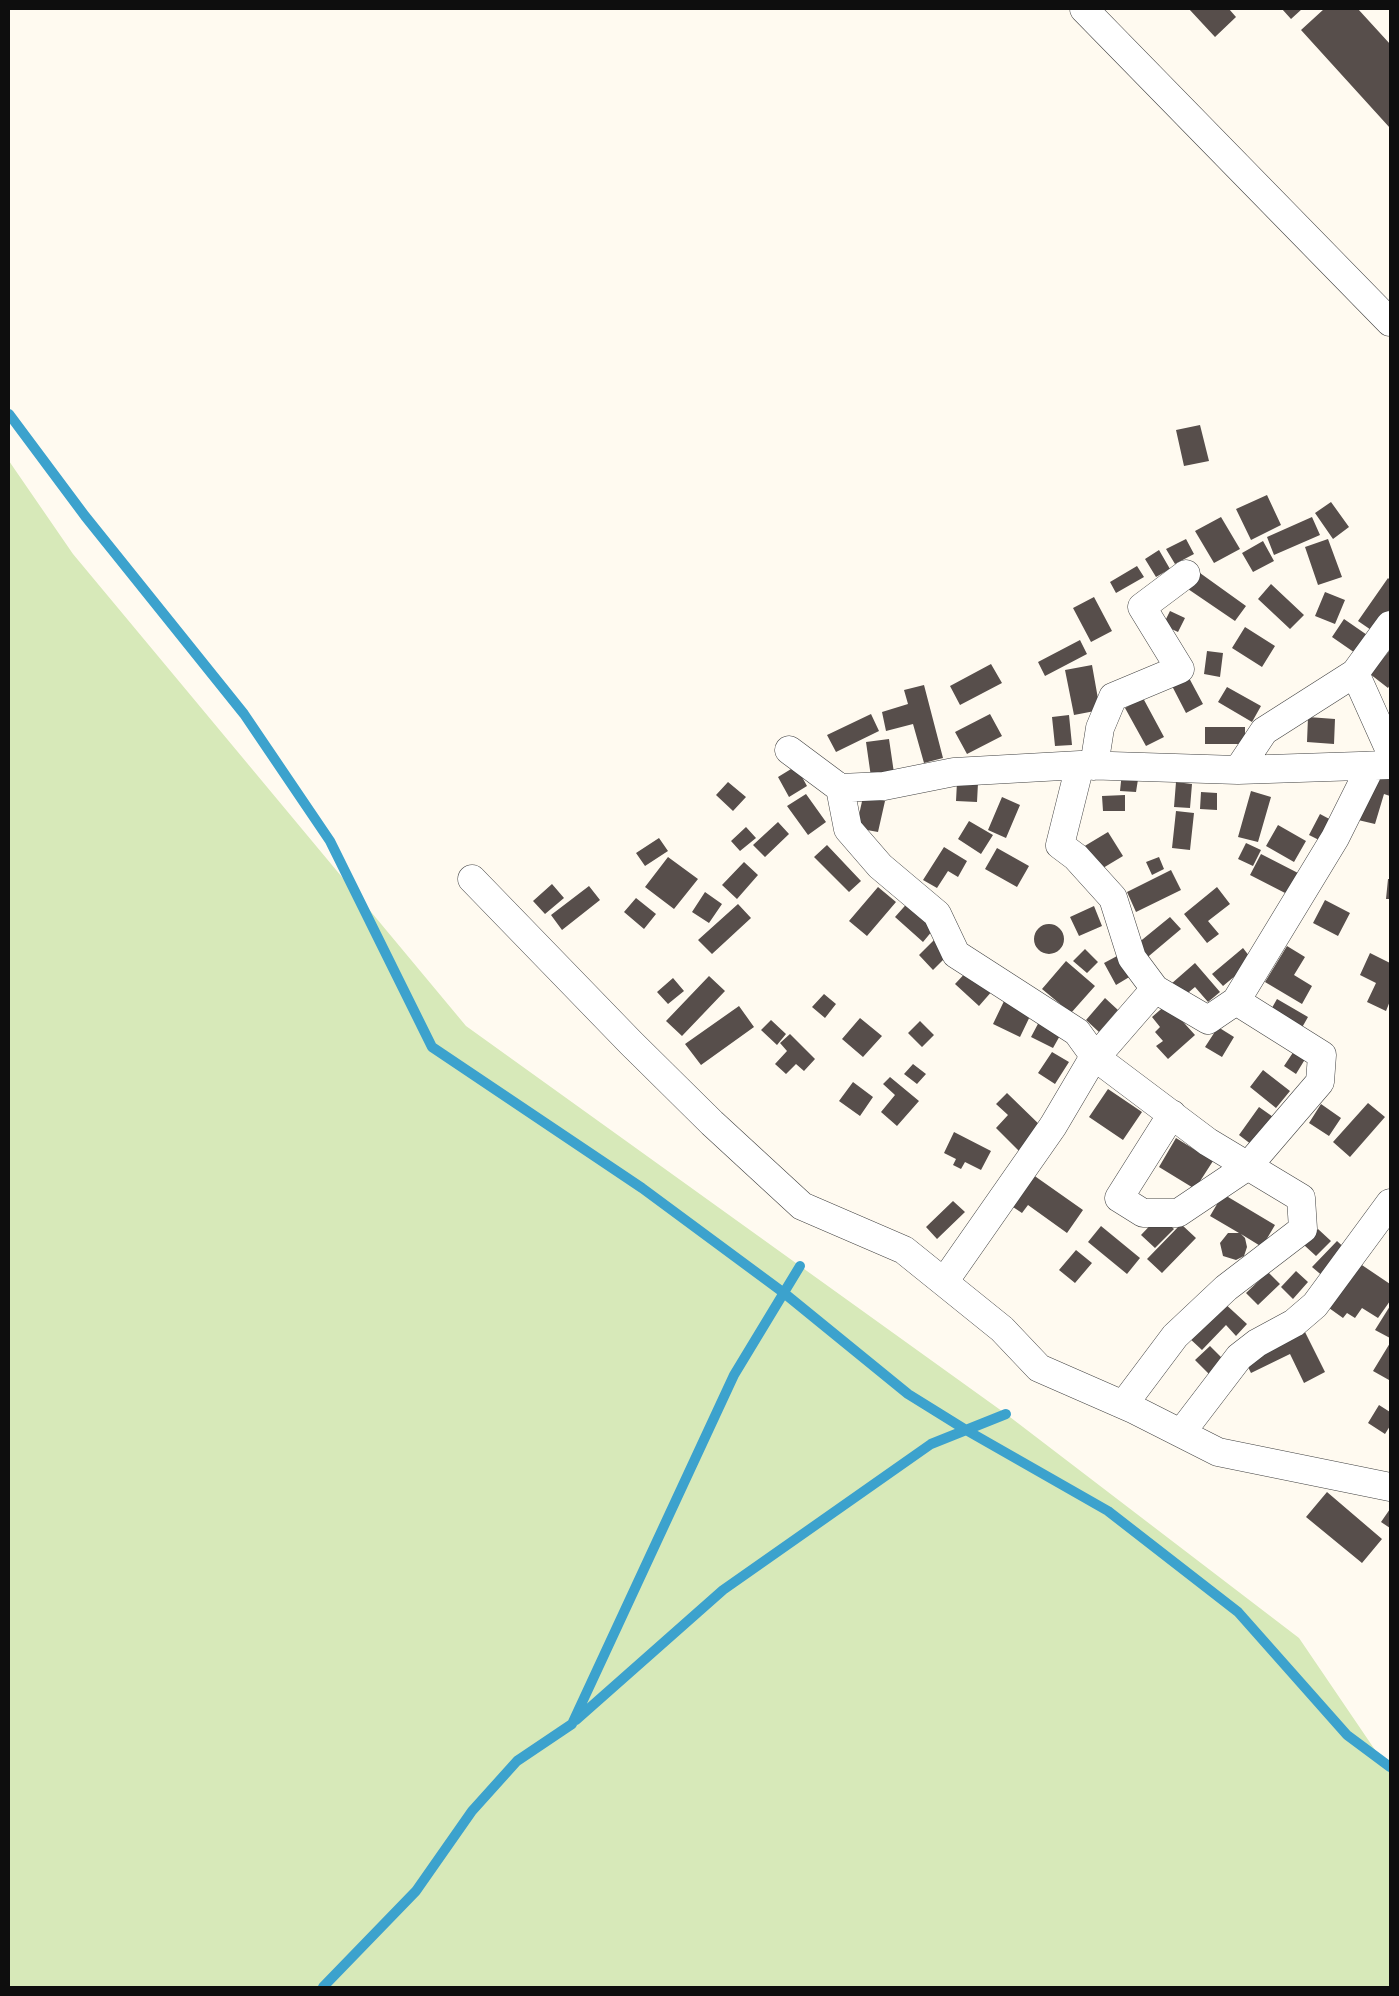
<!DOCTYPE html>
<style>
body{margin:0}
#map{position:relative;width:1399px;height:1996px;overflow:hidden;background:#fffaf0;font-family:Georgia,serif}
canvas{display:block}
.frame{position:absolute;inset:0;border:10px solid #0e0e0e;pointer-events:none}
</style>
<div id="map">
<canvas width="1399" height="1996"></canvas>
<div class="frame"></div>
</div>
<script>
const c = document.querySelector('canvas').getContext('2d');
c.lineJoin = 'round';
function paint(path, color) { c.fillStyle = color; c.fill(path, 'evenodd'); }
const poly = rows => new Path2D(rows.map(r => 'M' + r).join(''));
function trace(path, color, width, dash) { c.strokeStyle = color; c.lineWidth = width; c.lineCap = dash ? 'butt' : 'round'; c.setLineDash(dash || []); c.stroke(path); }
const green = poly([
 [9,461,73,554,466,1026,1006,1414,1299,1638,1390,1772,1390,1987,9,1987]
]);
const stream = poly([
 [9,414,85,516,244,714,330,841,432,1047,642,1188,784,1293,908,1394,966,1430,1108,1511,1238,1612,1347,1735,1390,1767],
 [576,1720,723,1590,931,1444,1006,1414],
 [323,1987,416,1891,472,1811,517,1761,572,1724,734,1375,800,1266]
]);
const building = poly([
 [1189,9,1229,9,1236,17,1215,37],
 [1282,9,1302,9,1291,19],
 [1324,9,1358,9,1390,44,1390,128,1301,30],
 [1200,425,1209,461,1184,466,1176,430],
 [1267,495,1281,525,1251,540,1236,509],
 [1331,502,1349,527,1333,539,1315,513],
 [1221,517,1240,549,1214,563,1195,531],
 [1312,517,1320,535,1274,555,1267,537],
 [1186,539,1194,554,1175,564,1166,549],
 [1328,539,1342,577,1318,585,1305,547],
 [1263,541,1274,561,1253,572,1242,553],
 [1159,550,1170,569,1156,577,1145,559],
 [1137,566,1144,577,1116,593,1110,582],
 [1200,573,1246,606,1235,621,1188,589],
 [1388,578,1390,580,1390,609,1374,632,1358,621],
 [1271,584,1304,615,1290,629,1258,599],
 [1325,592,1345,600,1335,624,1315,616],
 [1094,597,1112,631,1091,642,1073,608],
 [1170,611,1185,618,1178,632,1163,625],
 [1344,619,1370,637,1358,655,1332,637],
 [1245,627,1275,646,1262,667,1232,648],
 [1080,640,1087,654,1045,676,1038,662],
 [1390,650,1390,685,1388,688,1370,674],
 [1207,651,1223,653,1220,677,1204,674],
 [991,664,1002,683,960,705,950,686],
 [1092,665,1100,710,1074,715,1065,670],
 [1188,676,1203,704,1186,713,1171,684],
 [924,685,943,758,924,763,913,724,886,731,882,712,908,704,904,690],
 [1227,687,1261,706,1252,722,1218,702],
 [1143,698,1164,737,1146,746,1125,708],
 [871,714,879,731,836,752,827,735],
 [990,714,1002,736,967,754,955,732],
 [1069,715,1072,745,1055,746,1052,717],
 [1308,717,1335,719,1334,744,1307,742],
 [1205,727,1245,727,1245,744,1205,744],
 [889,739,894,773,871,777,866,742],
 [796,766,807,786,789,797,778,777],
 [1372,771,1390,775,1390,796,1384,794,1375,824,1358,820],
 [1122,772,1139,773,1136,792,1120,791],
 [728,782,746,797,733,811,716,795],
 [957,782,978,783,977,802,956,801],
 [1176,782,1192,784,1190,808,1174,807],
 [1251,791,1271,797,1258,842,1238,837],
 [1201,792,1217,793,1217,810,1200,809],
 [806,794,826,822,808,835,787,806],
 [1125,795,1125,811,1103,811,1102,796],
 [863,797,885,801,878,832,856,828],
 [1002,797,1020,805,1006,838,988,830],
 [1176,811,1194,813,1190,850,1172,848],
 [1320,814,1335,822,1325,843,1309,835],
 [969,821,993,835,981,854,958,839],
 [778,822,789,834,765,857,753,845],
 [1278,825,1306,841,1294,862,1266,846],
 [746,827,756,838,740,851,731,841],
 [1108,832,1123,856,1098,871,1083,847],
 [659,838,668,851,645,866,636,853],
 [1246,843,1261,850,1253,866,1238,859],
 [827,845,861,881,849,892,814,857],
 [944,847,967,861,958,877,948,871,937,888,923,880],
 [997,848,1029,866,1017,887,985,869],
 [1261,854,1298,873,1287,894,1250,875],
 [668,857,698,879,674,909,645,887],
 [1159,857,1164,869,1152,875,1146,862],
 [744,862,758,875,737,899,722,885],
 [1171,870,1181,890,1136,912,1127,892],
 [1388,879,1390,879,1390,899,1386,899],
 [552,884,564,898,545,914,533,901],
 [589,886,600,900,562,930,551,915],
 [878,887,896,902,867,936,849,921],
 [1217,887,1230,904,1208,921,1219,934,1207,943,1184,914],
 [705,892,722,904,709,923,692,912],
 [636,898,656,914,644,929,624,912],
 [911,899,938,924,923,942,895,917],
 [1325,900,1350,913,1338,936,1313,923],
 [738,904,751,918,712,954,698,940],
 [1094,906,1102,926,1079,936,1070,917],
 [1170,917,1181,929,1143,961,1132,948],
 '1034 939a15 15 0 1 1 30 0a15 15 0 1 1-30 0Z',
 [934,940,949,954,933,970,919,955],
 [1287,946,1305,957,1294,975,1312,986,1302,1004,1265,982],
 [1243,948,1253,961,1223,986,1212,974],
 [1085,949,1098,962,1087,973,1073,961],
 [1370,953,1390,963,1390,1001,1386,1011,1367,1002,1376,983,1360,975],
 [1119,955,1131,976,1116,985,1104,963],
 [1066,961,1095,986,1071,1013,1042,989],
 [1195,963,1220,992,1208,1002,1195,987,1183,997,1171,984],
 [970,968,993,990,979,1006,955,984],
 [709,976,725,991,682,1036,666,1021],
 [673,978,684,991,668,1004,657,992],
 [824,994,836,1004,825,1018,812,1007],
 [1105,998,1118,1010,1099,1032,1086,1020],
 [1005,999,1032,1012,1020,1037,993,1024],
 [1277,999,1308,1017,1300,1031,1269,1013],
 [1167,1004,1195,1035,1168,1059,1156,1046,1163,1041,1155,1032,1160,1027,1152,1017],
 [739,1006,754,1027,701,1065,685,1044],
 [860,1018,882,1036,863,1057,842,1039],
 [771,1020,786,1034,777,1045,761,1030],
 [1040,1020,1062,1032,1053,1048,1031,1037],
 [920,1021,934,1035,922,1047,908,1033],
 [1218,1027,1234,1037,1222,1057,1205,1047],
 [790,1034,815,1059,804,1071,796,1064,786,1074,775,1064,787,1051,780,1043],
 [1296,1048,1307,1056,1296,1074,1284,1066],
 [1052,1052,1069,1062,1055,1084,1038,1073],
 [913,1064,926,1074,917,1084,904,1074],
 [1263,1070,1290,1091,1276,1108,1250,1087],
 [890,1077,919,1101,897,1126,881,1112,895,1095,883,1084],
 [853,1082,873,1097,860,1116,839,1101],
 [1108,1089,1142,1112,1123,1140,1089,1117],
 [1007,1093,1044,1129,1020,1152,996,1128,1008,1115,996,1104],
 [1368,1103,1385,1117,1350,1157,1333,1142],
 [1321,1104,1341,1118,1329,1136,1309,1123],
 [1259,1107,1276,1119,1256,1148,1239,1135],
 [954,1132,991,1151,981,1170,965,1162,961,1169,953,1165,956,1159,944,1153],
 [1176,1138,1213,1161,1195,1189,1159,1167],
 [1029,1172,1083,1210,1067,1233,1028,1205,1022,1213,1007,1203],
 [1223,1194,1275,1225,1262,1247,1241,1234,1245,1238,1247,1247,1244,1256,1236,1260,1223,1256,1220,1243,1228,1233,1239,1233,1210,1216],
 [953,1201,965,1212,937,1239,926,1227],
 [1160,1215,1174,1229,1155,1248,1141,1235],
 [1181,1224,1196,1238,1162,1273,1147,1259],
 [1101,1226,1140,1258,1127,1274,1088,1242],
 [1318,1229,1331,1241,1316,1256,1304,1245],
 [1337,1241,1349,1252,1325,1278,1312,1267],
 [1076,1250,1092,1263,1075,1283,1059,1270],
 [1353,1259,1390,1284,1390,1301,1378,1318,1362,1308,1355,1318,1347,1313,1343,1318,1322,1303],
 [1296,1271,1308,1282,1293,1299,1281,1287],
 [1268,1272,1280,1284,1258,1305,1246,1293],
 [1222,1301,1247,1324,1236,1336,1226,1325,1202,1350,1188,1337],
 [1390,1306,1390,1338,1375,1330],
 [1302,1326,1325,1372,1304,1383,1290,1354,1251,1373,1242,1355],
 [1390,1343,1390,1378,1389,1380,1373,1371],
 [1210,1346,1225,1361,1210,1375,1195,1360],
 [1379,1405,1390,1412,1390,1426,1385,1434,1368,1423],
 [1327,1492,1382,1539,1362,1563,1306,1517],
 [1390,1509,1390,1528,1381,1522]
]);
const street = poly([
 [1084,9,1390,322],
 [1390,625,1355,673,1390,751],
 [789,750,840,788,884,786,954,772,1080,765,1238,770,1390,765],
 [1080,765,1060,845,1076,857,1113,898,1132,958,1155,989],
 [1094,766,1100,728,1113,697,1180,669,1142,607,1186,574],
 [1238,770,1264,731,1355,673],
 [840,788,848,829,880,866,937,914,956,954,1077,1032,1095,1057,1208,1142,1301,1198,1303,1229,1226,1288,1175,1336,1124,1404],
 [472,879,631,1043,712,1123,802,1206,904,1250,1002,1329,1039,1368,1135,1410,1218,1452,1390,1487],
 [1172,1114,1119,1198,1143,1213,1178,1213,1248,1166,1320,1082,1322,1055,1236,1001],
 [944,1282,1053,1126,1089,1065,1155,989,1208,1020,1236,1001,1335,838,1371,766],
 [1181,1433,1239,1357,1257,1343,1294,1323,1315,1305,1390,1203]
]);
paint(green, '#d7e9b9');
trace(stream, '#3ca2cd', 10);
paint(building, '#574e4b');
trace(street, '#414141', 29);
trace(street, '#fff', 28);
</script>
